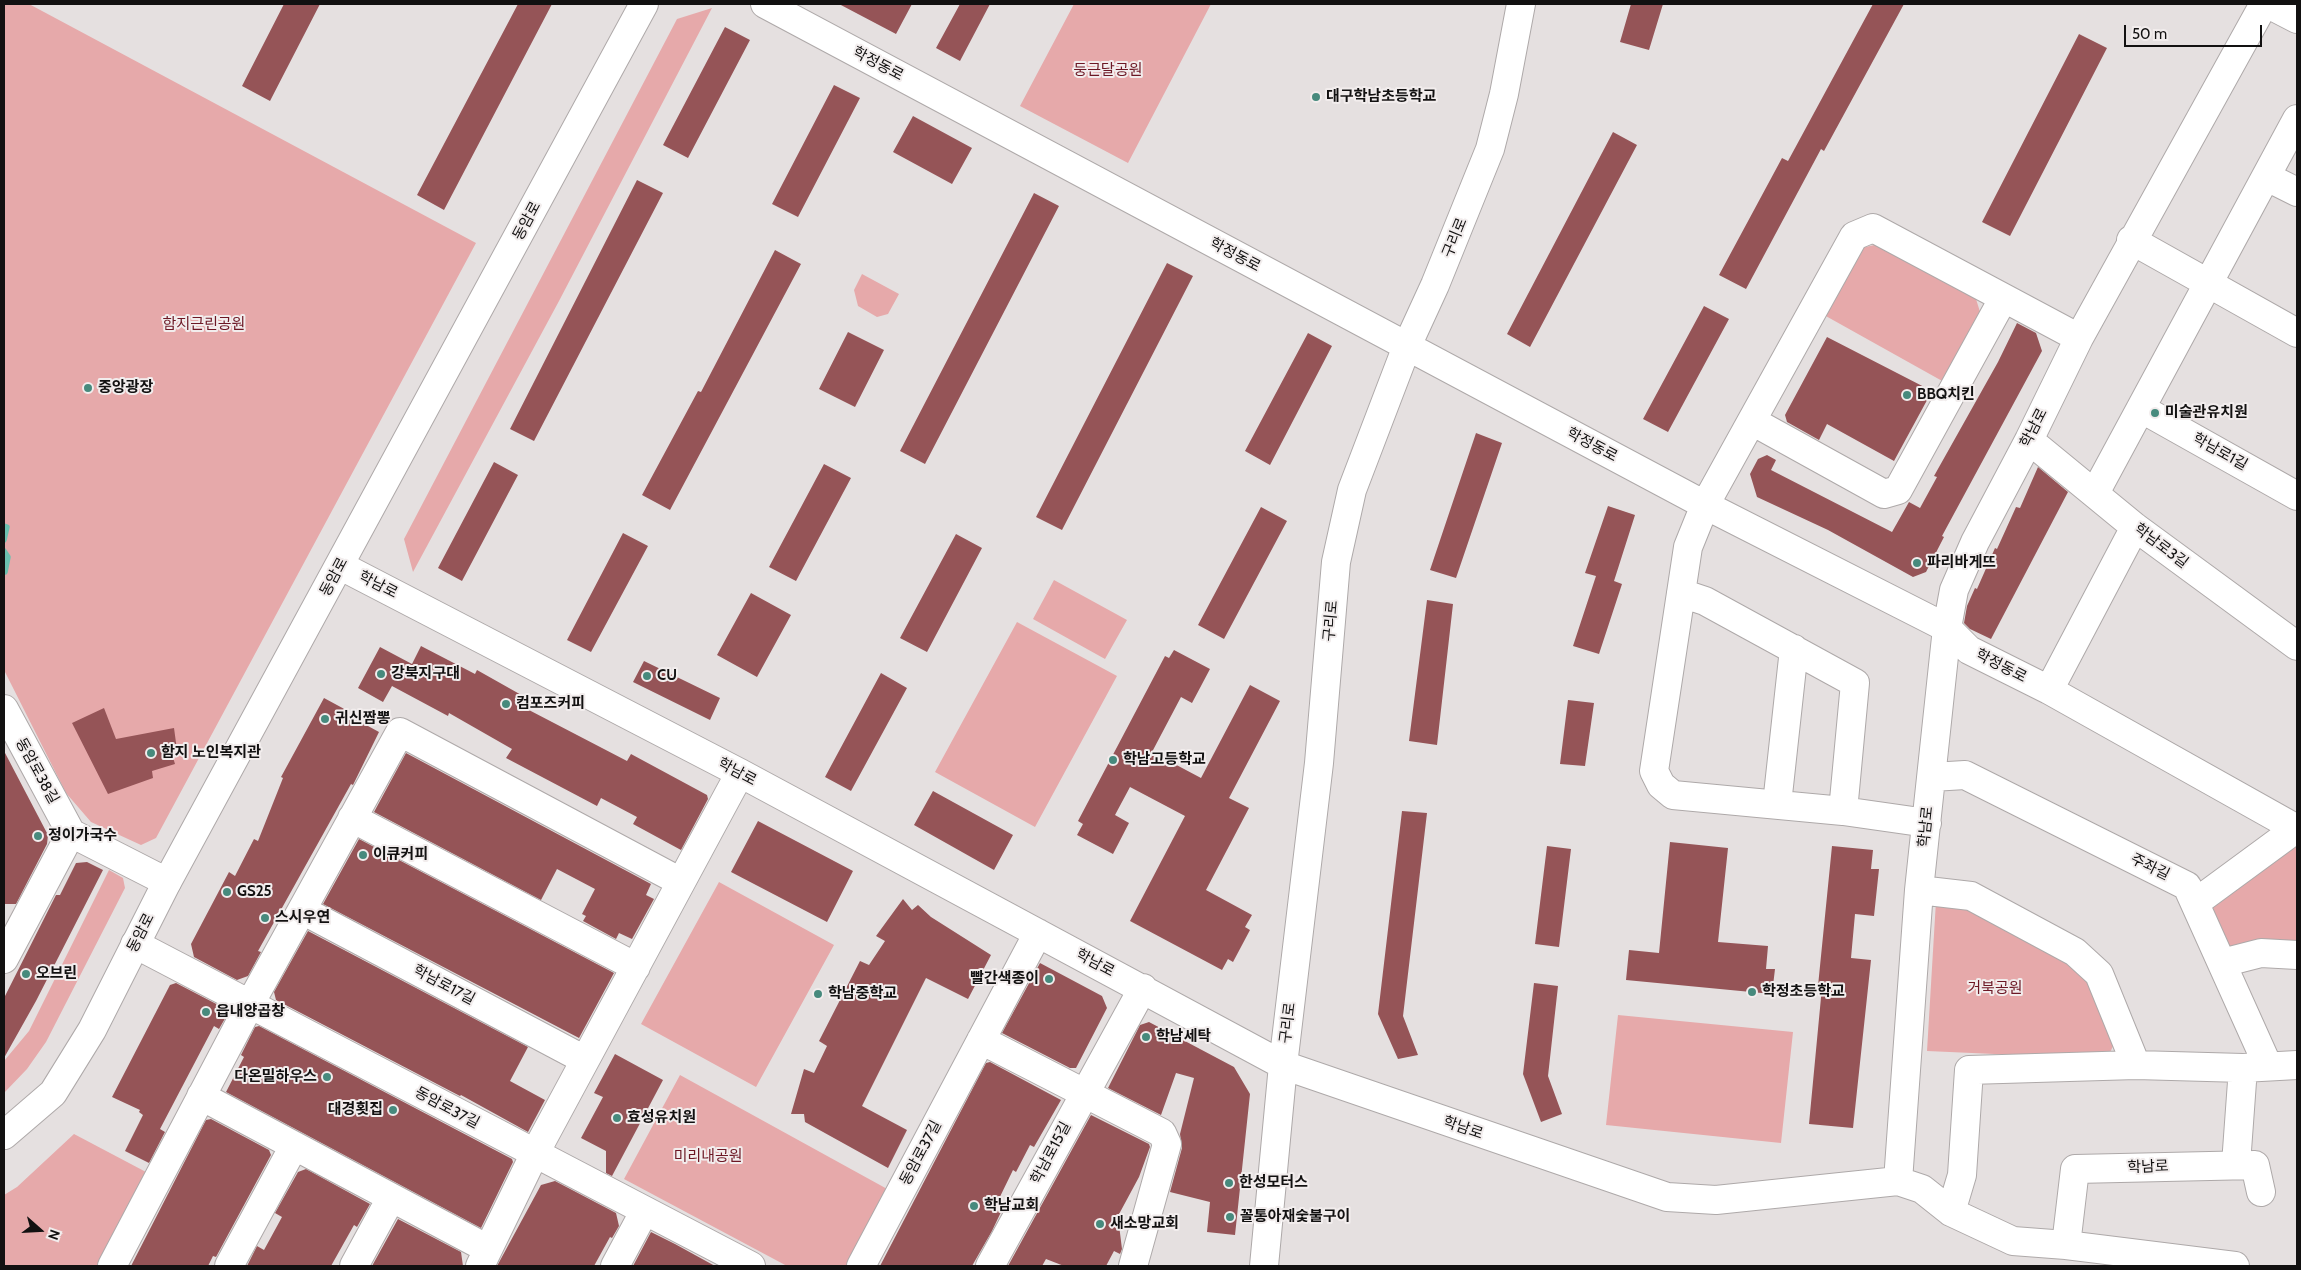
<!DOCTYPE html>
<meta charset="utf-8">
<style>
body{margin:0}
#map{position:relative;width:2301px;height:1270px;overflow:hidden;background:#e5e0e0;font-family:Cabin,sans-serif}
canvas{display:block}
.frame{position:absolute;inset:0;border:5px solid #121111;pointer-events:none}
.north{position:absolute;left:15px;top:1205px;width:50px;height:50px;-webkit-text-stroke:4px #f2eded;paint-order:stroke;rotate:109deg;font-size:14px;font-weight:700;line-height:20px;text-align:center;color:#121111}
.north::after{content:'';display:block;margin:auto;width:18px;height:22px;background:#121111;clip-path:polygon(50% 0,100% 100%,50% 72%,0 100%)}
.scale{position:absolute;left:2124px;top:25px;width:138px;height:22px;box-sizing:border-box;border:2px solid #121111;border-top:0;padding-left:6px;font-size:15px;line-height:18px;white-space:nowrap;color:#121111;-webkit-text-stroke:4px #f2eded;paint-order:stroke}
</style>
<div id="map">
<canvas width="2301" height="1270"></canvas>
<div class="frame"></div>
<div class="north">N</div>
<div class="scale">50 m</div>
</div>
<script>
const c = document.querySelector('canvas').getContext('2d');
c.lineJoin = 'round';
function paint(path, color) { c.fillStyle = color; c.fill(path, 'evenodd'); }
const poly = rows => new Path2D(rows.map(r => 'M' + r).join(''));
function trace(path, color, width, dash) { c.strokeStyle = color; c.lineWidth = width; c.lineCap = dash ? 'butt' : 'round'; c.setLineDash(dash || []); c.stroke(path); }
function label(font, color, halo, rows, align = 'center') {
  c.font = font + ' Cabin,"Noto Sans KR",sans-serif'; c.lineWidth = 4; c.setLineDash([]); c.textBaseline = 'middle'; c.strokeStyle = halo; c.fillStyle = color; for (const [text, x, y, turn = 0] of rows) {
    c.save(); c.translate(x, y); c.rotate((+turn || 0) * Math.PI / 180); c.textAlign = isNaN(turn) ? turn : align; if (halo) c.strokeText(text, 0, 0); c.fillText(text, 0, 0); c.restore();
  }
}
const green = poly([
 [4,4,29,4,476,243,156,838,141,845,91,822,66,793,4,670],
 [1074,4,1211,4,1128,163,1020,106],
 [712,8,559,301,413,572,404,539,677,19],
 [1879,244,1976,299,1981,315,1944,382,1824,315,1861,248],
 [862,274,899,294,888,314,877,317,858,306,854,290],
 [1054,580,1127,620,1105,659,1033,619],
 [1017,622,1117,676,1035,827,935,772],
 [2297,835,2297,950,2225,956,2202,905],
 [109,870,123,878,125,888,46,1042,27,1069,4,1093,4,1061,29,1031],
 [719,882,834,945,756,1087,641,1024],
 [1936,901,1970,902,2095,978,2114,1044,2107,1059,1927,1051],
 [1618,1015,1793,1032,1781,1143,1606,1125],
 [680,1075,889,1190,846,1266,787,1266,624,1179],
 [74,1134,146,1172,97,1266,4,1266,4,1195,17,1187]
]);
const stream = poly([
 [4,526,7,527,4,540],
 [4,551,8,557,5,572]
]);
const building = poly([
 [284,4,320,4,270,101,242,86],
 [518,4,552,4,444,210,417,195],
 [839,4,912,4,896,34],
 [960,4,990,4,960,61,936,48],
 [1631,4,1663,4,1649,50,1620,42],
 [1873,4,1904,4,1824,151,1821,149,1746,289,1719,275,1782,158,1788,161],
 [725,27,750,40,688,158,663,145],
 [2079,34,2107,48,2010,236,1982,222],
 [834,85,860,98,798,217,772,204],
 [913,116,972,148,952,184,893,152],
 [1613,132,1637,145,1530,347,1507,334],
 [637,180,663,193,534,441,510,429],
 [1034,193,1059,206,925,464,900,451],
 [775,250,801,264,670,510,642,495,698,391,701,392],
 [1167,263,1193,276,1062,530,1036,517],
 [1704,306,1729,319,1668,432,1643,419],
 [2017,323,2036,333,2042,351,1942,536,1944,537,1926,572,1913,577,1828,530,1757,497,1750,474,1758,459,1767,455,1776,460,1771,470,1892,532,1909,502,1920,508,1937,477,1934,476,1998,362],
 [848,332,884,350,855,407,819,389],
 [1308,333,1332,346,1270,465,1245,451],
 [1827,337,1932,391,1894,461,1827,424,1819,440,1787,422,1785,415],
 [1476,433,1502,443,1456,578,1430,570],
 [494,462,518,475,462,581,438,568],
 [824,464,851,478,796,581,769,567],
 [2038,467,2068,492,1991,639,1970,629,1964,623,1967,606,1975,588,1977,589,1995,548,1997,549,2016,507,2020,508],
 [1608,506,1635,515,1614,581,1622,584,1599,654,1573,646,1596,576,1585,573],
 [1261,507,1287,521,1224,639,1198,625],
 [623,533,648,546,591,652,567,640],
 [956,534,982,548,927,652,900,638],
 [751,593,791,615,757,677,717,655],
 [1427,600,1453,604,1437,745,1409,741],
 [421,646,475,674,477,670,532,701,527,709,627,761,631,754,707,795,708,799,681,850,633,824,637,817,601,798,597,806,506,758,512,749,449,713,448,716,392,686,383,702,358,688,380,647,412,664],
 [1174,650,1210,669,1192,703,1181,697,1152,752,1201,778,1250,685,1280,701,1229,798,1249,808,1206,890,1252,915,1245,927,1250,930,1233,962,1228,959,1222,970,1130,921,1185,816,1130,787,1115,815,1129,823,1113,854,1077,835,1083,824,1078,821,1165,656,1169,658],
 [644,661,720,698,710,720,633,682],
 [881,673,907,688,851,791,825,777],
 [324,698,348,711,346,714,379,732,353,785,351,784,258,951,261,952,248,976,237,980,194,957,191,944,229,872,235,876,254,839,258,841,283,778,281,777],
 [1568,700,1594,703,1585,766,1560,764],
 [104,708,116,739,174,728,177,750,171,751,175,764,152,771,153,778,108,794,72,723],
 [4,751,48,835,47,844,16,904,4,904],
 [406,753,651,884,646,895,654,899,632,939,619,933,616,939,583,921,586,916,582,914,595,889,557,869,541,900,374,812],
 [933,791,1013,835,994,870,914,825],
 [1402,811,1427,813,1403,1016,1418,1055,1398,1059,1378,1014],
 [758,821,853,871,827,922,731,872],
 [359,839,614,973,579,1038,323,904],
 [1670,842,1728,848,1718,942,1768,946,1766,969,1775,969,1772,994,1626,980,1629,950,1659,953],
 [1547,846,1571,849,1559,947,1535,944],
 [1832,846,1873,850,1871,869,1879,869,1874,916,1855,914,1851,958,1871,960,1853,1128,1809,1124,1822,987,1818,986],
 [87,862,103,870,36,1001,4,1058,4,998,56,895,60,895,76,863],
 [903,899,912,910,918,905,931,917,991,955,968,999,926,978,862,1106,907,1130,888,1168,805,1122,804,1114,791,1114,804,1069,814,1073,827,1046,819,1041,860,961,869,965,885,941,876,936],
 [308,931,528,1047,510,1081,545,1100,528,1132,461,1095,460,1096,276,1000,274,992],
 [1040,963,1102,996,1107,1008,1076,1068,1070,1068,1002,1033],
 [176,983,224,1008,227,1015,219,1029,214,1026,160,1129,165,1132,149,1163,125,1151,143,1115,139,1112,140,1110,112,1097,170,985],
 [1534,983,1558,986,1548,1076,1562,1114,1541,1122,1523,1074],
 [1149,1022,1234,1067,1250,1094,1235,1235,1207,1232,1210,1202,1170,1192,1182,1148,1180,1134,1194,1078,1176,1073,1161,1115,1108,1088,1140,1025],
 [259,1026,512,1159,513,1162,481,1228,226,1092,244,1057,241,1055,255,1027],
 [615,1054,663,1080,612,1176,606,1173,606,1151,581,1138,603,1097,594,1093],
 [990,1062,1061,1100,1034,1147,1030,1145,1016,1172,1013,1170,994,1209,1001,1212,992,1231,972,1266,880,1266,986,1063],
 [1091,1115,1149,1144,1150,1147,1139,1177,1118,1216,1122,1218,1119,1225,1122,1249,1120,1254,1114,1251,1106,1266,1064,1266,1046,1259,1042,1266,1008,1266],
 [211,1119,269,1150,271,1155,216,1257,213,1256,208,1266,131,1266,206,1120],
 [306,1169,370,1204,357,1227,354,1225,331,1266,247,1266,257,1246,264,1250,282,1217,275,1213,298,1172],
 [555,1181,616,1213,619,1226,612,1238,610,1237,594,1266,497,1266,541,1185],
 [398,1219,461,1252,463,1266,372,1266],
 [651,1232,675,1244,715,1266,633,1266]
]);
const minor = poly([
 [765,4,1705,505,1947,628,1969,650,2049,690,2297,829],
 [2267,177,2297,192],
 [2131,240,2297,333],
 [2142,409,2297,496],
 [1752,421,1884,494,1898,490,2003,299],
 [2029,440,2135,527,2297,646],
 [2095,493,2297,119],
 [341,566,740,773,1283,1065,1667,1197,1716,1200,1898,1181,1922,1189,1951,1212,2013,1241,2066,1245,2235,1266],
 [1681,593,1705,601,1855,683,1843,811],
 [2049,690,2135,527],
 [4,709,71,833,167,882],
 [1932,777,1965,775,2187,886,2268,1066],
 [1777,804,1794,649],
 [352,818,636,967],
 [1927,823,1843,811,1673,795,1661,785,1654,771,1688,547,1705,505,1854,236,1873,228,2079,338],
 [1919,890,1971,896,2075,952,2099,974,2136,1065],
 [2195,903,2297,828],
 [302,910,585,1060],
 [135,944,751,1266],
 [4,959,71,833],
 [2222,963,2261,953,2297,955],
 [981,1040,1162,1133,1167,1144,1133,1266],
 [201,1096,488,1249],
 [2236,1164,2243,1068],
 [1898,1181,1919,890,1947,628,1954,590,1975,542,2029,440,2079,338,2264,4],
 [1951,1212,1962,1175,1969,1070,2136,1065,2243,1068,2297,1065],
 [2066,1245,2075,1169,2255,1165,2261,1192],
 [112,1266,250,1004,400,732,681,882],
 [229,1266,294,1146],
 [354,1266,391,1198],
 [480,1266,534,1155,740,773],
 [615,1266,644,1212],
 [861,1266,1038,933],
 [990,1266,1143,988],
 [1264,1266,1283,1065,1319,763,1336,562,1352,490,1407,346,1435,285,1490,149,1504,94,1521,4]
]);
const major = poly([
 [2268,4,2297,19],
 [4,1135,53,1093,92,1030,167,882,644,4]
]);
const markers = [
 [1316,97,5,"#478a7d"],
 [88,388,5,"#478a7d"],
 [1907,395,5,"#478a7d"],
 [2155,413,5,"#478a7d"],
 [1917,563,5,"#478a7d"],
 [381,674,5,"#478a7d"],
 [647,676,5,"#478a7d"],
 [506,704,5,"#478a7d"],
 [325,719,5,"#478a7d"],
 [151,753,5,"#478a7d"],
 [1113,760,5,"#478a7d"],
 [38,836,5,"#478a7d"],
 [363,855,5,"#478a7d"],
 [227,892,5,"#478a7d"],
 [265,918,5,"#478a7d"],
 [26,974,5,"#478a7d"],
 [1049,979,5,"#478a7d"],
 [1752,992,5,"#478a7d"],
 [818,994,5,"#478a7d"],
 [206,1012,5,"#478a7d"],
 [1146,1037,5,"#478a7d"],
 [327,1077,5,"#478a7d"],
 [393,1110,5,"#478a7d"],
 [617,1118,5,"#478a7d"],
 [1229,1183,5,"#478a7d"],
 [974,1206,5,"#478a7d"],
 [1230,1217,5,"#478a7d"],
 [1100,1224,5,"#478a7d"]
];
const streetNames = [
 ["학정동로",878,64,28],
 ["동암로",527,221,-62],
 ["구리로",1455,238,-68],
 ["학정동로",1235,255,28],
 ["학남로",2034,428,-63],
 ["학정동로",1592,445,28],
 ["학남로1길",2220,452,29],
 ["학남로3길",2161,546,37],
 ["동암로",334,577,-62],
 ["학남로",378,585,27],
 ["구리로",1331,621,-85],
 ["학정동로",2001,666,27],
 ["동암로38길",37,771,61],
 ["학남로",737,772,28],
 ["학남로",1926,827,-84],
 ["주좌길",2150,867,26],
 ["동암로",141,933,-63],
 ["학남로",1095,963,28],
 ["학남로17길",444,985,28],
 ["구리로",1288,1023,-83],
 ["동암로37길",447,1108,28],
 ["학남로",1463,1128,19],
 ["동암로37길",921,1153,-62],
 ["학남로15길",1051,1153,-62],
 ["학남로",2148,1167,-2]
];
const parkNames = [
 ["둥근달공원",1108,71],
 ["함지근린공원",204,325],
 ["거북공원",1995,989],
 ["미리내공원",708,1157]
];
const poiNames = [
 ["대구학남초등학교",1326,97],
 ["중앙광장",98,388],
 ["BBQ치킨",1917,395],
 ["미술관유치원",2165,413],
 ["파리바게뜨",1927,563],
 ["강북지구대",391,674],
 ["CU",657,676],
 ["컴포즈커피",516,704],
 ["귀신짬뽕",335,719],
 ["함지 노인복지관",161,753],
 ["학남고등학교",1123,760],
 ["정이가국수",48,836],
 ["이큐커피",373,855],
 ["GS25",237,892],
 ["스시우연",275,918],
 ["오브린",36,974],
 ["빨간색종이",1039,979,"right"],
 ["학정초등학교",1762,992],
 ["학남중학교",828,994],
 ["읍내양곱창",216,1012],
 ["학남세탁",1156,1037],
 ["다온밀하우스",317,1077,"right"],
 ["대경횟집",383,1110,"right"],
 ["효성유치원",627,1118],
 ["한성모터스",1239,1183],
 ["학남교회",984,1206],
 ["꼴통아재숯불구이",1240,1217],
 ["새소망교회",1110,1224]
];
paint(green, '#e6a9aa');
trace(stream, '#6cc1b0', 5.5);
paint(building, '#955457');
trace(minor, '#aea9a9', 30);
trace(major, '#aea9a9', 30);
trace(minor, '#fff', 28);
trace(major, '#fff', 28);
for (const [x, y, r, color] of markers) { const dot = new Path2D(); dot.arc(x, y, r, 0, 2 * Math.PI); c.fillStyle = color; c.fill(dot); trace(dot, '#f2eded', 2); }
label('15px', '#121111', '#f2eded', streetNames);
label('15px', '#6c1724', '#f2eded', parkNames);
label('bold 15px', '#121111', '#f2eded', poiNames, 'left');
</script>
